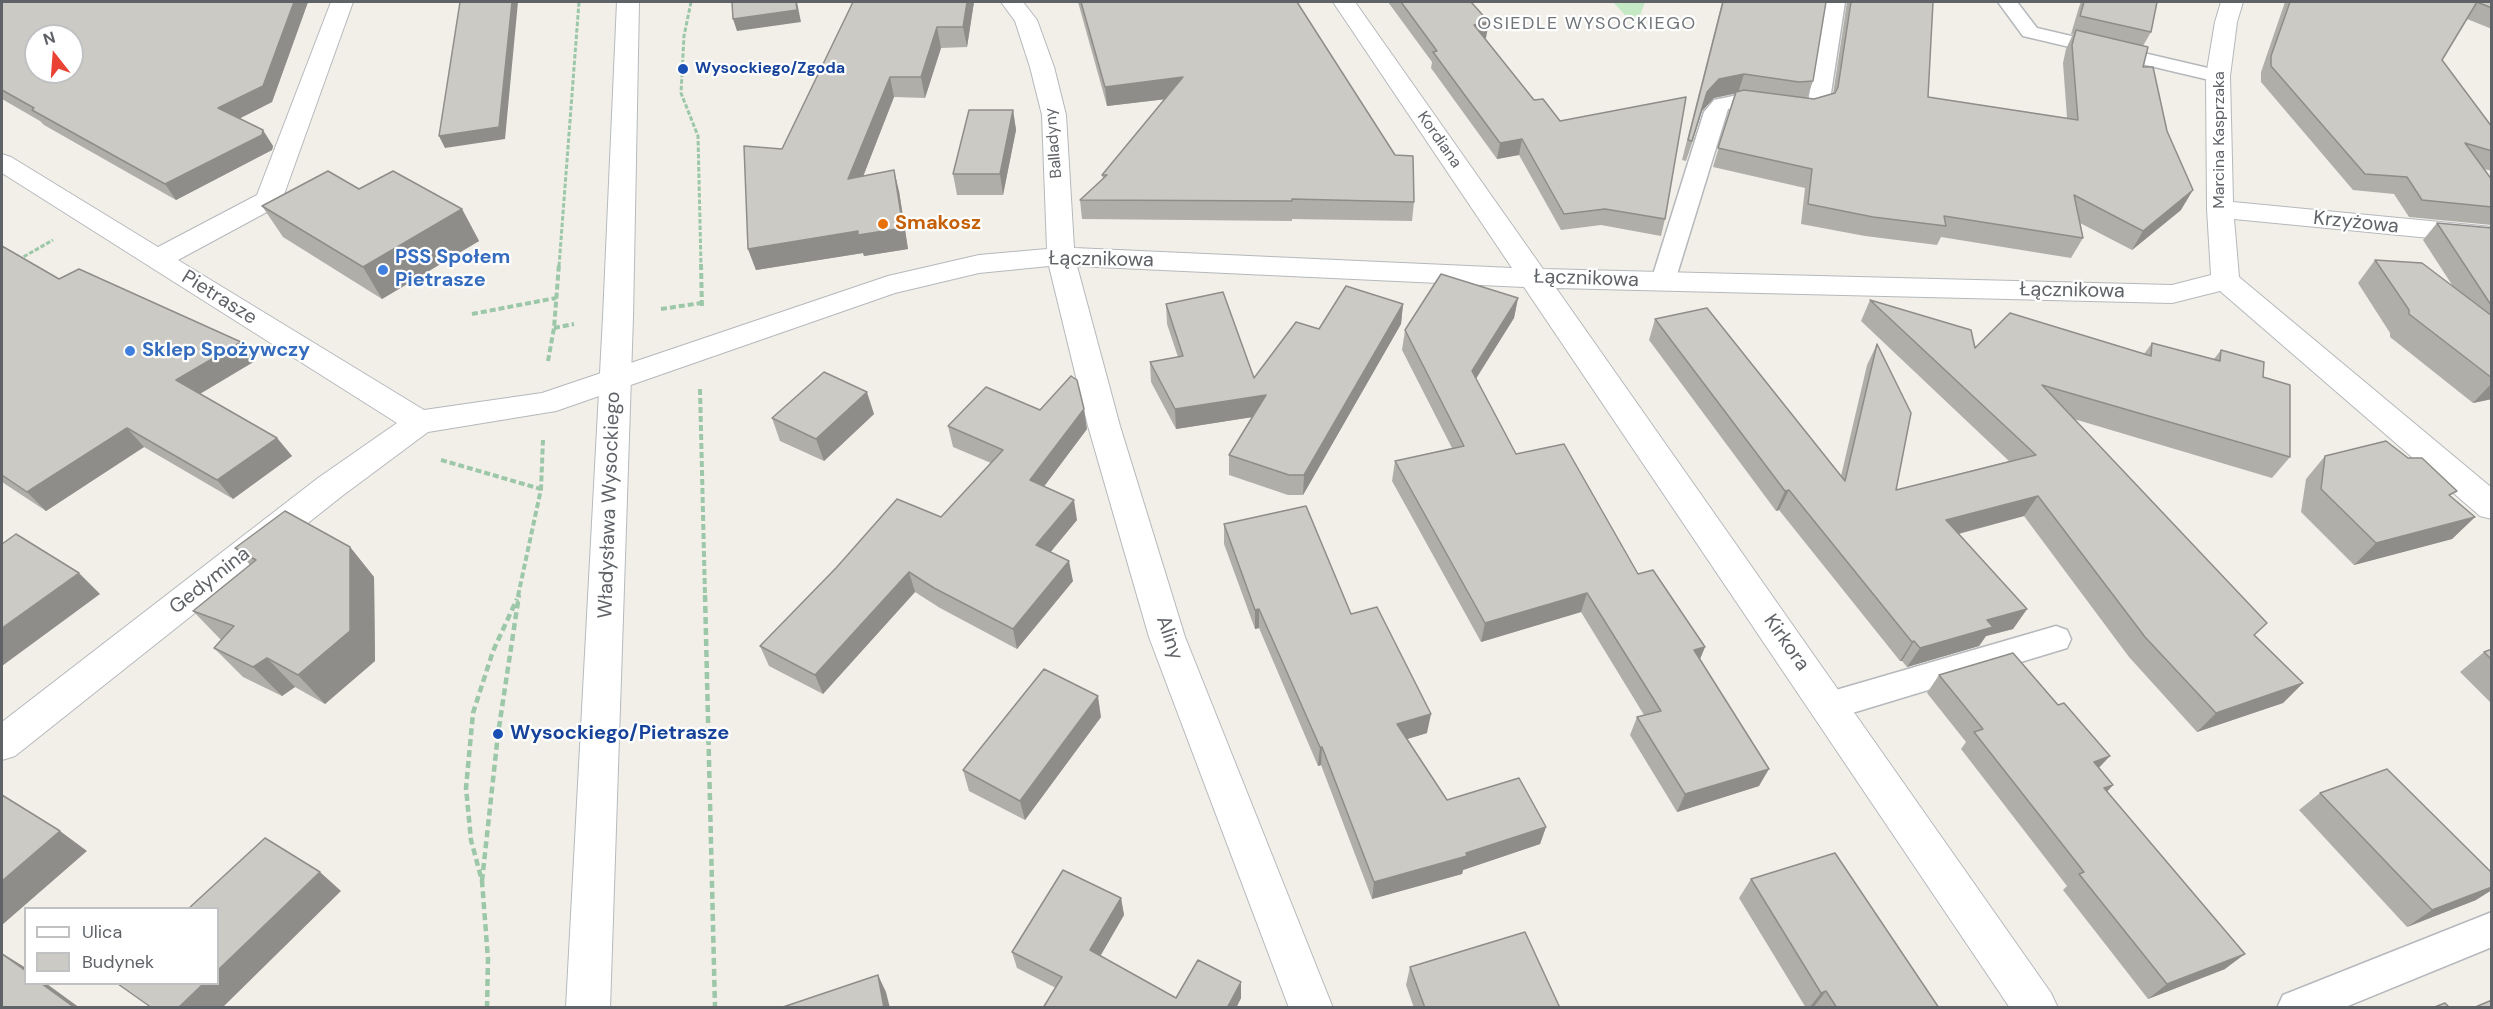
<!DOCTYPE html>
<meta charset="utf-8">
<style>
body{margin:0}
#map{position:relative;width:2493px;height:1009px;overflow:hidden;background:#f1efe8;font-family:"DM Sans",sans-serif}
canvas{display:block}
.frame{position:absolute;inset:0;border:3px solid #5f6368;pointer-events:none}
.legend{position:absolute;left:24px;top:907px;width:195px;height:78px;box-sizing:border-box;background:#fff;border:2px solid #bfc1c3;margin:0;padding:8px 10px;list-style:none;font-size:18px;color:#5f6368}
.legend li{display:flex;align-items:center;gap:12px;height:30px}
.legend b{width:30px;border:2px solid #bfc1c3}
.north{position:absolute;left:24px;top:24px;width:60px;height:60px;box-sizing:border-box;background:#fff;border:2px solid #bfc1c3;border-radius:50%;rotate:343deg;font-size:16px;font-weight:700;line-height:24px;text-align:center;color:#5f6368}
.north::after{content:'';display:block;margin:auto;width:21px;height:27px;background:#ea4335;clip-path:polygon(50% 0,100% 100%,50% 72%,0 100%)}
</style>
<div id="map">
<canvas width="2493" height="1009"></canvas>
<div class="frame"></div>
<ul class="legend">
<li><b style="height:8px;background:#fff"></b>Ulica</li>
<li><b style="height:16px;background:#cccac5"></b>Budynek</li>
</ul>
<div class="north">N</div>
</div>
<script>
const c = document.querySelector('canvas').getContext('2d');
c.lineJoin = 'round';
function paint(path, color) { c.fillStyle = color; c.fill(path, 'evenodd'); }
const poly = rows => new Path2D(rows.map(r => 'M' + r).join(''));
function trace(path, color, width, dash) { c.strokeStyle = color; c.lineWidth = width; c.lineCap = dash ? 'butt' : 'round'; c.setLineDash(dash || []); c.stroke(path); }
function label(font, color, halo, rows, align = 'center') {
  c.font = font + ' "DM Sans",sans-serif'; c.lineWidth = 4.5; c.setLineDash([]); c.textBaseline = 'middle'; c.strokeStyle = halo; c.fillStyle = color; for (const [text, x, y, turn = 0] of rows) {
    c.save(); c.translate(x, y); c.rotate((+turn || 0) * Math.PI / 180); c.textAlign = isNaN(turn) ? turn : align; if (halo) c.strokeText(text, 0, 0); c.fillText(text, 0, 0); c.restore();
  }
}
const green = poly([
 [1613,2,1645,2,1636,27]
]);
const pathFar2 = poly([
 [691,2,684,36,681,93,698,136,701,266],
 [18,260,53,240],
 [559,266,579,2]
]);
const pathFar1 = poly([
 [701,264,702,309],
 [661,309,701,303],
 [472,314,556,298],
 [554,328,574,324],
 [548,361,554,328,559,264],
 [700,389,705,596],
 [441,460,541,489],
 [518,596,541,489,543,440]
]);
const path = poly([
 [705,595,715,1008],
 [482,881,498,734,519,595],
 [487,1008,488,959,482,881,471,840,466,788,473,713,493,651,517,599]
]);
const lane = poly([
 [1825,2,1845,2,1829,106,1826,111,1808,116,1738,107,1728,109,1675,281,1672,287,1663,289,1654,287,1651,281,1704,112,1714,100,1738,95,1792,103,1808,102,1825,2],
 [1998,2,2017,2,2037,28,2225,72,2228,76,2225,80,2218,82,2023,36,1998,2],
 [2056,626,2067,630,2071,639,2067,648,1829,720,1818,716,1813,706,1818,696,1829,692,2056,626],
 [2492,912,2492,947,2343,1008,2277,1008,2283,995,2492,912]
]);
const street = poly([
 [331,2,353,2,282,200,278,206,178,260,424,410,542,393,888,276,979,255,1047,249,1042,115,1030,67,1015,21,1001,2,1023,2,1037,20,1054,67,1066,115,1074,248,1512,268,1333,2,1355,2,1543,269,2172,285,2211,275,2207,209,2206,76,2215,22,2221,2,2243,2,2237,22,2230,76,2233,202,2492,227,2492,244,2234,219,2239,277,2492,488,2492,519,2480,516,2220,291,2172,303,1556,288,2051,993,2058,1008,2010,1008,1524,287,1077,266,1120,426,1185,637,1333,1008,1289,1008,1149,637,1088,426,1049,266,979,273,895,293,556,411,428,432,342,496,15,756,2,760,2,722,318,478,397,423,2,173,2,154,11,157,158,247,257,195,331,2]
]);
const secondary = poly([
 [617,2,639,2,633,317,610,1008,566,1008,603,317,617,2]
]);
const wall = poly([
 [2,2,308,2,272,102,239,118,273,146,272,150,176,200,44,125,40,121,2,99],
 [853,2,974,2,967,47,941,48,925,98,894,97,863,176,899,191,908,249,864,256,863,253,756,270,748,249,782,149],
 [1078,2,1297,2,1414,202,1412,221,1292,219,1292,221,1082,219,1080,200,1103,179,1102,175,1166,99,1107,106],
 [1388,2,1471,2,1486,38,1485,38,1534,100,1560,121,1665,219,1661,236,1601,225,1561,230,1519,155,1497,159,1431,68,1432,62],
 [1722,2,1826,2,1813,81,1807,98,1814,99,1833,94,1847,2,1846,2,1933,2,1928,97,2067,118,2063,63,2066,49,2073,34,2071,34,2079,7,2081,2,2157,2,2151,32,2143,46,2143,67,2181,210,2132,250,2080,223,2083,238,2071,258,1941,237,1937,245,1865,236,1801,224,1805,188,1713,167,1735,93,1714,98,1702,111,1686,161,1682,160],
 [2285,2,2492,2,2492,29,2467,19,2442,60,2492,127,2492,171,2484,169,2492,180,2492,225,2409,217,2394,194,2353,190,2261,82,2261,72],
 [1013,110,1016,130,1003,195,957,195,953,174],
 [359,189,462,209,479,241,382,299,283,237,262,206],
 [2437,223,2492,228,2492,399,2473,403,2390,337,2390,333,2358,283,2375,260,2454,288,2423,240],
 [2,246,59,279,241,342,255,361,200,394,277,438,292,456,233,499,144,447,46,511,2,482],
 [1518,298,1514,318,1476,379,1516,454,1638,574,1705,647,1700,659,1759,786,1677,812,1630,735,1637,717,1644,715,1581,612,1481,642,1392,481,1395,461,1452,448,1402,350,1405,330],
 [1870,300,1975,348,2144,354,2152,343,2214,359,2221,350,2263,377,2290,457,2272,478,2074,419,2255,635,2303,683,2283,703,2197,732,2129,657,2024,516,1959,534,2027,609,2013,629,1986,636,1979,646,1907,667,1902,661,1900,661,1779,510,1776,511,1649,340,1655,319,1841,476,1867,365,1877,344,1896,490,2009,461,1861,321],
 [1166,304,1254,378,1319,329,1403,304,1401,324,1303,495,1288,495,1229,475,1229,455,1252,417,1176,429,1151,382,1150,362,1178,357,1167,324],
 [874,414,824,461,780,441,772,418],
 [948,426,1087,429,1044,486,1077,520,1050,552,1073,581,1017,649,940,608,915,592,823,694,769,666,760,646,941,517,991,463,953,447],
 [2325,456,2451,497,2475,517,2452,539,2354,565,2301,512,2306,479],
 [1224,524,1351,614,1427,733,1407,739,1447,800,1546,827,1540,844,1463,870,1462,874,1372,899,1321,765,1318,766,1259,628,1255,629,1224,544],
 [350,547,374,577,375,661,325,704,295,687,282,696,243,677,214,648,221,640,193,611,250,565,235,548],
 [2492,649,2492,704,2460,672,2484,652],
 [1939,675,2099,768,2113,785,2107,792,2225,969,2148,999,2063,890,2067,886,1961,749,1966,742,1927,693],
 [1101,717,1025,820,969,791,963,770],
 [2320,793,2476,900,2407,927,2299,810],
 [1751,879,1939,1008,1806,1008,1739,898],
 [1121,898,1124,915,1100,956,1176,998,1241,998,1236,1008,1043,1008,1056,988,1017,968,1012,952],
 [1410,967,1560,1008,1414,1008,1406,985]
]);
const shadedWall = poly([
 [294,2,308,2,272,102,229,124,218,108],
 [512,2,518,2,505,139,445,148,439,136],
 [797,2,801,22,737,31,733,19],
 [967,2,974,2,967,47,963,27],
 [1489,22,1486,38,1472,40,1474,25],
 [937,27,941,48,925,98,921,77],
 [1744,74,1738,93,1714,98,1702,111,1686,161,1707,92,1719,79],
 [890,77,894,97,854,200,848,179],
 [1183,77,1184,97,1107,106,1105,87],
 [1013,110,1016,130,1003,195,1000,174],
 [263,130,273,146,272,150,176,200,165,184],
 [1522,139,1519,155,1497,159,1500,143],
 [894,170,899,191,908,249,864,256,863,253,756,270,748,249],
 [2193,190,2181,210,2132,250,2143,231],
 [462,209,479,241,382,299,363,267],
 [1518,298,1514,318,1468,391,1472,371],
 [1403,304,1401,324,1303,495,1304,475],
 [241,342,255,361,191,399,176,380],
 [2492,383,2492,399,2473,403],
 [867,392,874,414,824,461,816,439],
 [1266,395,1266,415,1176,429,1175,409],
 [1084,409,1087,429,1034,500,1030,480],
 [127,428,144,447,46,511,27,492],
 [277,438,292,456,233,499,217,480],
 [1789,490,1779,510,1776,511,1785,491],
 [2038,496,2024,516,1934,540,1946,520],
 [1074,500,1077,520,1040,565,1036,545],
 [2475,517,2452,539,2354,565,2376,543],
 [350,547,374,577,375,661,325,704,298,675],
 [1069,561,1073,581,1017,649,1013,629],
 [909,572,915,592,823,694,815,675],
 [79,573,100,594,2,666,2,628],
 [1587,593,1581,612,1481,642,1485,623],
 [1259,609,1259,628,1255,629,1255,610],
 [2027,609,2013,629,1986,636,1979,646,1907,667,1920,648,1987,620],
 [1914,641,1902,661,1900,661,1912,642],
 [1705,647,1697,666,1694,650],
 [267,658,295,687,282,696,253,667],
 [2303,683,2283,703,2197,732,2216,713],
 [1098,696,1101,717,1025,820,1020,801],
 [1431,714,1427,733,1394,743,1397,724],
 [1320,747,1322,747,1321,765,1318,766],
 [2110,756,2094,773,2094,762],
 [1769,769,1759,786,1677,812,1685,794],
 [2113,785,2097,802,2104,788],
 [1546,827,1540,844,1463,870,1462,874,1372,899,1374,882,1466,853],
 [60,831,87,851,2,925,2,881],
 [320,872,341,891,222,1008,178,1008,203,984,218,984,218,970],
 [2492,887,2492,890,2476,900,2407,927,2432,910],
 [1121,898,1124,915,1094,967,1090,950],
 [2,953,26,968,26,971,2,954],
 [2245,954,2225,969,2148,999,2167,984],
 [878,975,886,992,890,1008,884,1008],
 [1241,982,1241,998,1236,1008,1227,1008],
 [42,984,47,984,80,1008,75,1008],
 [1826,991,1813,1008,1809,1008,1821,993]
]);
const building = poly([
 [2,2,294,2,263,86,218,108,263,130,262,135,165,184,32,110,34,108,2,90,2,2],
 [36,36,72,36,72,72,36,72,36,36],
 [460,2,512,2,499,127,439,136,460,2],
 [732,2,796,2,797,10,733,19,732,2],
 [853,2,967,2,963,27,937,27,921,77,890,77,848,179,894,170,903,228,858,235,858,231,748,249,744,146,782,149,853,2],
 [1081,2,1297,2,1395,155,1413,156,1414,202,1292,199,1292,201,1080,200,1107,175,1102,175,1183,77,1105,87,1081,2],
 [1401,2,1471,2,1489,22,1474,25,1534,100,1543,99,1560,121,1686,97,1665,219,1605,209,1564,214,1522,139,1500,143,1433,52,1437,51,1401,2],
 [1723,2,1826,2,1813,81,1799,82,1744,74,1719,79,1707,92,1692,141,1688,140,1723,2],
 [1851,2,1933,2,1928,97,2078,120,2072,45,2076,30,2148,47,2143,67,2153,67,2167,131,2193,190,2143,231,2074,195,2083,238,1944,216,1946,226,1873,217,1808,204,1812,169,1718,148,1736,92,1744,90,1814,99,1835,93,1838,87,1851,2],
 [2084,2,2157,2,2151,32,2080,16,2084,2],
 [2290,2,2492,2,2492,8,2477,2,2442,60,2492,127,2492,151,2465,143,2492,180,2492,207,2422,200,2407,177,2365,174,2271,66,2271,56,2290,2],
 [969,110,1013,110,1000,174,953,174,969,110],
 [328,171,359,189,393,171,462,209,363,267,262,206,328,171],
 [2437,223,2492,228,2492,305,2491,305,2437,223],
 [2,246,59,279,79,269,241,342,176,380,277,438,217,480,127,428,27,492,2,475,2,246],
 [2375,260,2422,263,2492,316,2492,378,2409,314,2409,310,2375,260],
 [1441,274,1518,298,1472,371,1516,454,1564,444,1638,574,1653,570,1705,647,1694,650,1769,769,1685,794,1637,717,1661,711,1587,593,1485,623,1395,461,1464,446,1405,330,1441,274],
 [1346,286,1403,304,1304,475,1289,475,1229,455,1266,395,1175,409,1150,362,1183,356,1166,304,1223,292,1254,378,1296,322,1319,329,1346,286],
 [1870,300,1971,330,1975,348,2010,313,2151,356,2152,343,2220,361,2221,350,2264,362,2263,377,2290,385,2290,457,2042,385,2267,623,2254,635,2303,683,2216,713,2145,637,2038,496,1946,520,2027,609,1987,620,1993,627,1920,648,1914,641,1912,642,1789,490,1785,491,1655,319,1707,308,1845,481,1877,344,1911,413,1896,490,2036,455,1870,300],
 [824,372,867,392,816,439,772,418,824,372],
 [1071,376,1077,380,1084,409,1030,480,1074,500,1036,545,1069,561,1013,629,934,588,909,572,815,675,760,646,836,568,897,499,941,517,1003,450,948,426,986,387,1040,410,1071,376],
 [2386,441,2408,458,2422,458,2457,491,2449,495,2475,517,2376,543,2321,489,2325,456,2386,441],
 [1306,506,1351,614,1377,607,1431,714,1397,724,1447,800,1519,778,1546,827,1466,853,1467,856,1374,882,1322,747,1320,747,1259,609,1255,610,1224,524,1306,506],
 [285,511,350,547,350,631,298,675,267,658,253,667,214,648,234,626,193,611,256,560,235,548,285,511],
 [16,534,79,573,2,628,2,544,16,534],
 [2492,649,2492,660,2484,652,2492,649],
 [2013,653,2058,705,2064,703,2110,756,2094,762,2113,785,2104,788,2245,954,2167,984,2079,874,2084,872,1974,732,1983,729,1939,675,2013,653],
 [1044,669,1098,696,1020,801,963,770,1044,669],
 [2387,769,2492,873,2492,887,2432,910,2320,793,2387,769],
 [2,795,60,831,2,881,2,795],
 [265,838,320,872,218,970,218,909,188,909,265,838],
 [1835,853,1939,1008,1837,1008,1826,991,1821,993,1751,879,1835,853],
 [1063,870,1121,898,1090,950,1176,998,1198,960,1241,982,1227,1008,1043,1008,1062,977,1012,952,1063,870],
 [1525,932,1560,1008,1425,1008,1410,967,1525,932],
 [2,954,26,971,26,984,42,984,75,1008,2,1008,2,954],
 [878,975,884,1008,783,1008,783,1007,878,975],
 [118,984,203,984,178,1008,152,1008,118,984],
 [2492,1000,2492,1008,2473,1008,2492,1000],
 [2445,1003,2450,1008,2432,1008,2445,1003]
]);
const markers = [
 [683,69,6,"#1a4fb4"],
 [883,224,6,"#e8710a"],
 [383,270,6,"#3f7fe0"],
 [130,351,6,"#3f7fe0"],
 [498,734,6,"#1a4fb4"]
];
const farTransitnames = [
 ["Wysockiego/Zgoda",695,69]
];
const farStreetnames = [
 ["Kordiana",1439,140,55],
 ["Marcina Kasprzaka",2220,140,-90],
 ["Balladyny",1054,143,-95]
];
const farNeighbourhoodnames = [
 ["OSIEDLE WYSOCKIEGO",1587,24]
];
const streetNames = [
 ["Krzyżowa",2356,223,6],
 ["Łącznikowa",1101,260,1],
 ["Łącznikowa",1586,279,2],
 ["Łącznikowa",2072,291,1],
 ["Pietrasze",219,298,32],
 ["Władysława Wysockiego",610,505,-88],
 ["Gedymina",210,581,-38],
 ["Aliny",1169,638,71],
 ["Kirkora",1786,643,55]
];
const foodNames = [
 ["Smakosz",895,224]
];
const shopNames = [
 ["PSS Społem",395,258],
 ["Pietrasze",395,281],
 ["Sklep Spożywczy",142,351]
];
const transitNames = [
 ["Wysockiego/Pietrasze",510,734]
];
paint(green, '#c5e8c5');
trace(lane, '#b5b8bc', 3);
trace(street, '#b5b8bc', 2);
trace(secondary, '#b6babf', 2);
trace(pathFar2, '#9cc7a9', 3, [4.5, 2]);
trace(pathFar1, '#9cc7a9', 4, [6, 3]);
trace(path, '#9cc7a9', 4.5, [7, 4]);
paint(lane, '#fff');
paint(street, '#fff');
paint(secondary, '#fff');
paint(wall, '#afaea9');
paint(shadedWall, '#8f8d8a');
paint(building, '#cccac5');
trace(building, '#8f8d8a', 1.5);
for (const [x, y, r, color] of markers) { const dot = new Path2D(); dot.arc(x, y, r, 0, 2 * Math.PI); c.fillStyle = color; c.fill(dot); trace(dot, '#fff', 2); }
label('bold 16px', '#164399', '#fff', farTransitnames, 'left');
label('16px', '#5f6368', '#fff', farStreetnames);
c.letterSpacing = '1.5px';
label('18px', '#70757a', '#fff', farNeighbourhoodnames);
c.letterSpacing = '0px';
label('20px', '#5f6368', '#fff', streetNames);
label('bold 20px', '#c56008', '#fff', foodNames, 'left');
label('bold 20px', '#366cbe', '#fff', shopNames, 'left');
label('bold 20px', '#164399', '#fff', transitNames, 'left');
</script>
